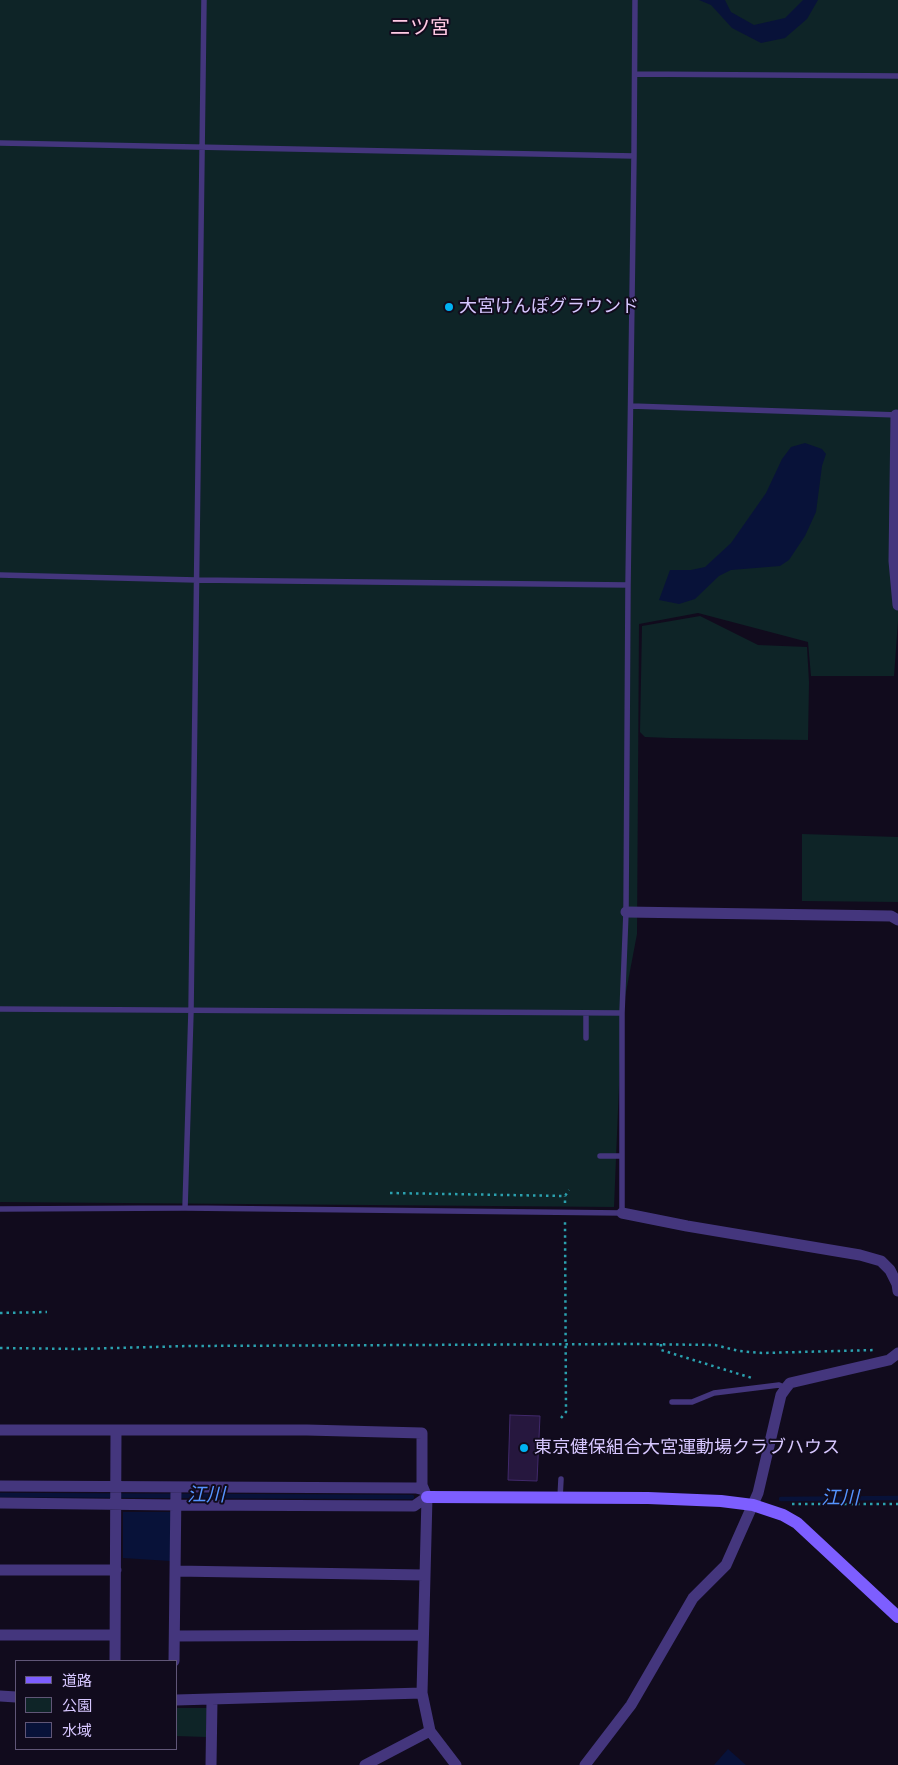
<!DOCTYPE html>
<meta charset="utf-8">
<style>
body{margin:0}
#map{position:relative;width:898px;height:1765px;overflow:hidden;background:#110b1d;font-family:"Open Sans","Noto Sans JP",sans-serif}
canvas{display:block}
.legend{position:absolute;left:15px;top:1660px;width:162px;height:90px;box-sizing:border-box;background:#110b1d;border:1px solid #605677;margin:0;padding:6px 9px;list-style:none;font-size:15px;color:#d7c7ff}
.legend li{display:flex;align-items:center;gap:10px;height:25px}
.legend b{width:25px;border:1px solid #605677}
</style>
<div id="map">
<canvas width="898" height="1765"></canvas>
<ul class="legend">
<li><b style="height:6px;background:#7d5eff"></b>道路</li>
<li><b style="height:14px;background:#0e2427"></b>公園</li>
<li><b style="height:14px;background:#081239"></b>水域</li>
</ul>
</div>
<script>
const c = document.querySelector('canvas').getContext('2d');
c.lineJoin = 'round';
function paint(path, color) { c.fillStyle = color; c.fill(path, 'evenodd'); }
const poly = rows => new Path2D(rows.map(r => 'M' + r).join(''));
function trace(path, color, width, dash) { c.strokeStyle = color; c.lineWidth = width; c.lineCap = dash ? 'butt' : 'round'; c.setLineDash(dash || []); c.stroke(path); }
function label(font, color, halo, rows, align = 'center') {
  c.font = font + ' "Open Sans","Noto Sans JP",sans-serif'; c.lineWidth = 4; c.setLineDash([]); c.textBaseline = 'middle'; c.strokeStyle = halo; c.fillStyle = color; for (const [text, x, y, turn = 0] of rows) {
    c.save(); c.translate(x, y); c.rotate((+turn || 0) * Math.PI / 180); c.textAlign = isNaN(turn) ? turn : align; if (halo) c.strokeText(text, 0, 0); c.fillText(text, 0, 0); c.restore();
  }
}
const green = poly([
 [0,0,898,0,898,621,894,676,811,676,808,642,698,613,639,624,637,934,622,1013,614,1207,0,1202],
 [700,616,758,645,807,647,809,682,808,740,670,738,645,737,640,732,642,626],
 [802,834,898,837,898,902,802,901],
 [176,1708,207,1708,206,1737,176,1736]
]);
const water = poly([
 [699,0,725,0,731,12,754,25,785,18,803,0,818,0,807,19,785,38,761,43,732,28,711,5],
 [805,443,822,449,826,454,822,466,816,512,805,536,789,560,780,566,731,570,719,576,695,599,679,604,659,600,670,570,691,570,705,567,731,543,766,493,782,459,791,447],
 [123,1512,171,1512,170,1561,123,1558],
 [728,1749,746,1765,714,1765]
]);
const stream = poly([
 [0,1495,412,1497],
 [781,1499,898,1498]
]);
const building = poly([
 [510,1415,540,1416,537,1481,508,1480,510,1415]
]);
const path = poly([
 [390,1193,565,1196,569,1190],
 [565,1203,565,1196],
 [0,1313,47,1312],
 [661,1344,661,1350,752,1378],
 [0,1348,78,1349,189,1346,634,1344,715,1345,739,1351,762,1353,875,1350],
 [561,1418,566,1412,565,1221],
 [792,1504,898,1504]
]);
const lane = poly([
 [635,74,898,76],
 [0,143,634,156],
 [631,406,898,415],
 [0,575,196,580,628,585],
 [0,1009,622,1013],
 [586,1038,586,1013],
 [600,1156,622,1156],
 [185,1208,191,1011,204,0],
 [0,1209,185,1208,622,1213,622,1013,626,912,628,585,634,156,635,0],
 [672,1402,692,1402,714,1393,779,1385,786,1388],
 [560,1498,561,1479]
]);
const street = poly([
 [896,415,894,561,898,605],
 [626,912,891,916,898,920],
 [622,1213,687,1226,860,1255,881,1261,890,1270,897,1284,898,1291],
 [0,1430,307,1430,422,1433,422,1485,427,1497,422,1693,430,1731,456,1765],
 [0,1486,416,1488,424,1490],
 [0,1503,176,1505,414,1506,427,1497],
 [0,1570,116,1570],
 [175,1571,424,1575],
 [0,1635,115,1635],
 [175,1636,423,1635],
 [115,1661,116,1431],
 [174,1661,176,1488],
 [0,1696,16,1697],
 [176,1700,422,1693],
 [211,1765,212,1700],
 [365,1765,430,1731],
 [585,1765,631,1705,693,1598,726,1565,758,1493,781,1395,786,1388,790,1383,889,1360,898,1353]
]);
const secondary = poly([
 [427,1497,648,1498,721,1501,753,1505,783,1515,797,1523,898,1617]
]);
const markers = [
 [449,307,5,"#00b2f2"],
 [524,1448,5,"#00b2f2"]
];
const poiNames = [
 ["大宮けんぽグラウンド",459,307],
 ["東京健保組合大宮運動場クラブハウス",534,1448]
];
const waterNames = [
 ["江川",206,1496],
 ["江川",840,1499]
];
const quarterNames = [
 ["二ツ宮",420,28]
];
paint(green, '#0e2427');
paint(water, '#081239');
trace(stream, '#081239', 4.5);
paint(building, '#26173e');
trace(building, '#41296b', 1);
trace(path, '#2ba1af', 2.5, [2.5, 4]);
trace(lane, '#44367d', 5.5);
trace(street, '#44367d', 11);
trace(secondary, '#7d5eff', 12);
for (const [x, y, r, color] of markers) { const dot = new Path2D(); dot.arc(x, y, r, 0, 2 * Math.PI); c.fillStyle = color; c.fill(dot); trace(dot, '#110b1d', 2); }
label('18px', '#d7c7ff', '#110b1d', poiNames, 'left');
label('italic 19px', '#5594ff', '#110b1d', waterNames);
label('20px', '#ffc9e3', '#110b1d', quarterNames);
</script>
